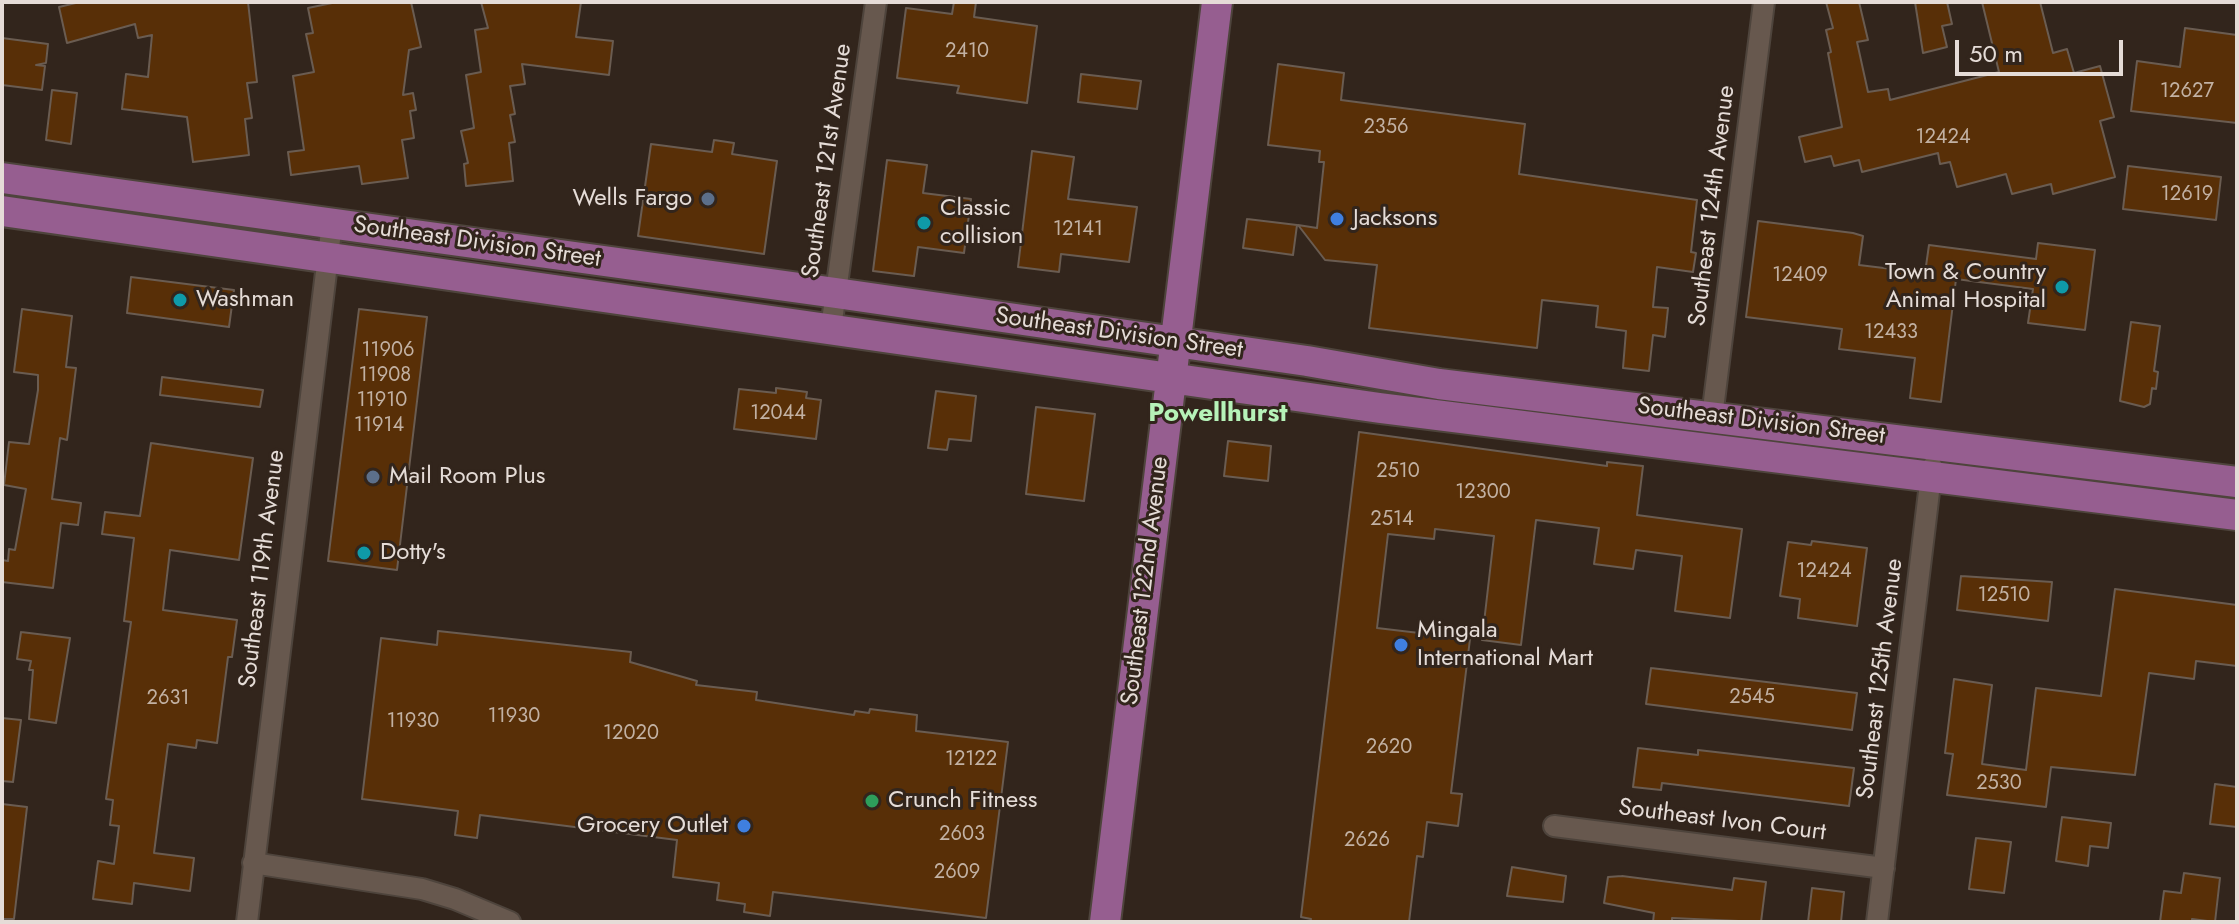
<!DOCTYPE html>
<style>
body{margin:0}
#map{position:relative;width:2239px;height:924px;overflow:hidden;background:#32251c;font-family:Jost,sans-serif}
canvas{display:block}
.frame{position:absolute;inset:0;border:4px solid #e5dcd7;pointer-events:none}
.scale{position:absolute;left:1955px;top:40px;width:168px;height:36px;box-sizing:border-box;border:4px solid #e5dcd7;border-top:0;padding-left:10px;font-size:24px;line-height:28px;white-space:nowrap;color:#e5dcd7;-webkit-text-stroke:6px #32251c;paint-order:stroke}
</style>
<div id="map">
<canvas width="2239" height="924"></canvas>
<div class="frame"></div>
<div class="scale">50 m</div>
</div>
<script>
const c = document.querySelector('canvas').getContext('2d');
c.lineJoin = 'round';
function paint(path, color) { c.fillStyle = color; c.fill(path, 'evenodd'); }
const poly = rows => new Path2D(rows.map(r => 'M' + r).join(''));
function trace(path, color, width, dash) { c.strokeStyle = color; c.lineWidth = width; c.lineCap = dash ? 'butt' : 'round'; c.setLineDash(dash || []); c.stroke(path); }
function label(font, color, halo, rows, align = 'center') {
  c.font = font + ' Jost,sans-serif'; c.lineWidth = 6; c.setLineDash([]); c.textBaseline = 'middle'; c.strokeStyle = halo; c.fillStyle = color; for (const [text, x, y, turn = 0] of rows) {
    c.save(); c.translate(x, y); c.rotate((+turn || 0) * Math.PI / 180); c.textAlign = isNaN(turn) ? turn : align; if (halo) c.strokeText(text, 0, 0); c.fillText(text, 0, 0); c.restore();
  }
}
const building = poly([
 [80,2,248,2,257,82,247,83,252,118,245,119,249,155,193,162,187,117,122,109,126,74,148,77,152,35,138,38,135,24,67,43,59,7,80,2],
 [337,2,411,2,421,47,409,50,403,95,413,93,416,110,410,111,414,138,402,140,408,178,362,184,359,166,291,175,288,152,304,150,293,76,314,72,306,34,313,33,308,8,337,2],
 [481,2,581,2,576,37,613,41,609,75,522,64,525,84,510,86,515,114,510,115,515,142,509,143,513,181,466,186,464,164,468,163,461,131,474,128,466,75,481,72,475,30,488,28,481,2],
 [954,2,976,2,974,17,1037,26,1027,103,957,93,959,86,897,78,906,8,952,14,954,2],
 [1826,2,1859,2,1868,40,1857,42,1868,92,1888,89,1890,100,1999,72,1982,2,2040,2,2053,53,2067,49,2074,73,2100,66,2114,117,2100,121,2115,177,2053,194,2051,184,2012,194,2006,174,1957,187,1950,162,1940,164,1938,153,1862,172,1859,160,1834,166,1831,156,1805,162,1799,137,1842,127,1828,53,1831,52,1826,30,1833,28,1826,2],
 [1915,2,1947,2,1952,24,1942,26,1947,47,1923,53,1915,2],
 [2185,28,2237,35,2237,123,2131,111,2137,61,2180,67,2185,28],
 [2,38,48,44,46,63,36,65,45,66,42,90,2,85,2,38],
 [1278,64,1344,73,1341,100,1525,124,1519,174,1697,200,1691,252,1696,253,1693,272,1657,267,1653,307,1668,308,1665,337,1653,335,1649,371,1623,368,1626,331,1596,327,1598,306,1542,300,1537,348,1369,328,1377,265,1325,260,1298,225,1317,228,1324,162,1319,162,1320,151,1268,145,1278,64],
 [1081,74,1141,81,1137,109,1078,102,1081,74],
 [52,90,77,93,71,144,46,140,52,90],
 [714,140,734,143,732,154,777,161,764,254,638,236,651,144,712,152,714,140],
 [1032,151,1074,157,1068,199,1137,207,1129,262,1061,254,1059,272,1018,267,1032,151],
 [887,160,927,165,923,193,971,199,964,253,918,247,914,276,873,271,887,160],
 [2128,166,2221,177,2216,220,2123,209,2128,166],
 [1247,219,1297,225,1293,255,1243,248,1247,219],
 [1758,221,1853,233,1863,236,1859,265,1925,273,1929,245,2036,259,2038,243,2095,250,2085,330,2028,323,2033,289,1956,279,1941,402,1910,398,1915,358,1839,349,1842,329,1746,317,1758,221],
 [131,277,234,290,229,327,127,313,131,277],
 [22,309,72,316,66,367,76,368,67,440,60,438,52,499,81,503,78,525,61,523,53,588,2,582,2,560,8,561,9,549,15,550,26,489,4,485,9,442,29,444,38,390,38,375,14,372,22,309],
 [359,309,427,317,397,570,328,561,359,309],
 [2131,322,2160,326,2154,371,2158,372,2156,389,2152,388,2150,404,2144,407,2120,401,2131,322],
 [162,377,263,390,260,407,160,395,162,377],
 [776,388,807,392,806,398,821,400,816,439,734,429,739,389,776,393,776,388],
 [936,391,976,396,971,441,949,439,947,450,928,448,936,391],
 [1036,407,1095,414,1084,501,1026,494,1036,407],
 [1359,432,1607,466,1607,462,1643,466,1637,515,1742,529,1730,618,1675,611,1682,556,1636,550,1633,569,1594,564,1599,528,1536,520,1521,645,1482,640,1494,536,1435,529,1434,539,1388,534,1377,628,1470,639,1451,793,1462,794,1458,826,1427,822,1423,857,1417,856,1409,922,1310,922,1311,919,1301,917,1359,432],
 [1228,441,1271,446,1268,481,1224,476,1228,441],
 [151,443,253,458,239,560,170,550,163,610,237,620,232,657,228,657,217,743,197,740,196,748,168,744,154,853,194,858,190,891,134,883,132,904,93,899,98,861,114,864,119,826,110,825,113,800,106,799,131,622,124,621,134,538,102,534,105,512,140,516,151,443],
 [1812,541,1867,548,1857,626,1798,618,1800,599,1780,596,1788,542,1811,545,1812,541],
 [1961,576,2052,582,2048,621,1957,610,1961,576],
 [2115,589,2237,605,2237,666,2196,661,2194,679,2149,673,2135,775,2051,767,2046,807,1947,795,1953,754,1945,753,1954,679,1992,685,1982,764,2026,770,2036,688,2101,696,2115,589],
 [438,631,631,652,630,662,697,681,696,685,757,692,756,700,854,715,855,711,869,713,870,709,917,715,916,731,1008,742,986,918,773,892,770,916,744,912,745,904,717,900,719,883,673,877,677,840,480,815,477,838,455,835,458,811,362,799,381,638,437,645,438,631],
 [21,632,70,638,56,723,29,719,33,670,29,670,31,661,17,659,21,632],
 [1651,668,1857,693,1852,730,1646,704,1651,668],
 [2,718,21,720,13,782,2,781,2,718],
 [1638,748,1698,755,1698,750,1854,768,1849,806,1662,783,1661,790,1633,787,1638,748],
 [2215,784,2237,787,2237,827,2210,824,2215,784],
 [2,804,27,807,14,919,2,919,2,804],
 [2062,817,2111,823,2108,848,2090,846,2088,866,2056,861,2062,817],
 [1976,838,2011,842,2004,893,1969,889,1976,838],
 [1512,867,1566,876,1563,902,1507,896,1512,867],
 [2184,873,2220,878,2215,922,2192,919,2192,922,2160,922,2164,891,2181,893,2184,873],
 [1622,876,1732,890,1734,878,1766,882,1761,922,1672,918,1672,922,1653,922,1654,913,1604,903,1608,877,1622,876],
 [1812,888,1844,892,1841,922,1808,922,1812,888]
]);
const street = poly([
 [831,328,876,2],
 [1712,417,1764,2],
 [1554,826,1884,868],
 [253,863,422,889,455,899,510,922],
 [247,922,332,223],
 [1877,922,1932,467]
]);
const primary = poly([
 [2,178,836,293,1307,361,1439,384,2237,482],
 [2,211,1380,408,2237,515],
 [1105,922,1217,2]
]);
const markers = [
 [708,199,8,"#5c6f8a"],
 [1337,219,8,"#3f7fe0"],
 [924,223,8,"#0f9aa8"],
 [2062,287,8,"#0f9aa8"],
 [180,300,8,"#0f9aa8"],
 [373,477,8,"#5c6f8a"],
 [364,553,8,"#0f9aa8"],
 [1401,645,8,"#3f7fe0"],
 [872,801,8,"#2e9e5b"],
 [744,826,8,"#3f7fe0"]
];
const numberNames = [
 ["2410",967,52],
 ["12627",2187,92],
 ["2356",1386,128],
 ["12424",1943,138],
 ["12619",2187,195],
 ["12141",1078,230],
 ["12409",1800,276],
 ["12433",1891,333],
 ["11906",388,351],
 ["11908",385,376],
 ["11910",382,401],
 ["12044",778,414],
 ["11914",379,426],
 ["2510",1398,472],
 ["12300",1483,493],
 ["2514",1392,520],
 ["12424",1824,572],
 ["12510",2004,596],
 ["2545",1752,698],
 ["2631",168,699],
 ["11930",514,717],
 ["11930",413,722],
 ["12020",631,734],
 ["2620",1389,748],
 ["12122",971,760],
 ["2530",1999,784],
 ["2603",962,835],
 ["2626",1367,841],
 ["2609",957,873]
];
const streetNames = [
 ["Southeast 121st Avenue",828,161,-82],
 ["Southeast 124th Avenue",1713,206,-83],
 ["Southeast Division Street",477,243,8],
 ["Southeast Division Street",1119,334,8],
 ["Southeast Division Street",1761,422,7],
 ["Southeast 119th Avenue",263,569,-83],
 ["Southeast 122nd Avenue",1146,581,-83],
 ["Southeast 125th Avenue",1881,679,-83],
 ["Southeast Ivon Court",1722,821,7]
];
const poiNames = [
 ["Wells Fargo",692,199,"right"],
 ["Classic",940,209],
 ["collision",940,237],
 ["Jacksons",1353,219],
 ["Town & Country",2046,273,"right"],
 ["Animal Hospital",2046,301,"right"],
 ["Washman",196,300],
 ["Mail Room Plus",389,477],
 ["Dotty's",380,553],
 ["Mingala",1417,631],
 ["International Mart",1417,659],
 ["Crunch Fitness",888,801],
 ["Grocery Outlet",728,826,"right"]
];
const neighbourhoodNames = [
 ["Powellhurst",1218,415]
];
paint(building, '#582f07');
trace(building, '#6a5c51', 2);
trace(street, '#4e443c', 24);
trace(primary, '#4e443c', 34);
trace(street, '#67584e', 20);
trace(primary, '#965e90', 30);
for (const [x, y, r, color] of markers) { const dot = new Path2D(); dot.arc(x, y, r, 0, 2 * Math.PI); c.fillStyle = color; c.fill(dot); trace(dot, '#32251c', 3); }
label('20px', '#c2b1a3', null, numberNames);
label('24px', '#e5dcd7', '#32251c', streetNames);
label('24px', '#e5dcd7', '#32251c', poiNames, 'left');
label('bold 26px', '#b6f2b8', '#32251c', neighbourhoodNames);
</script>
